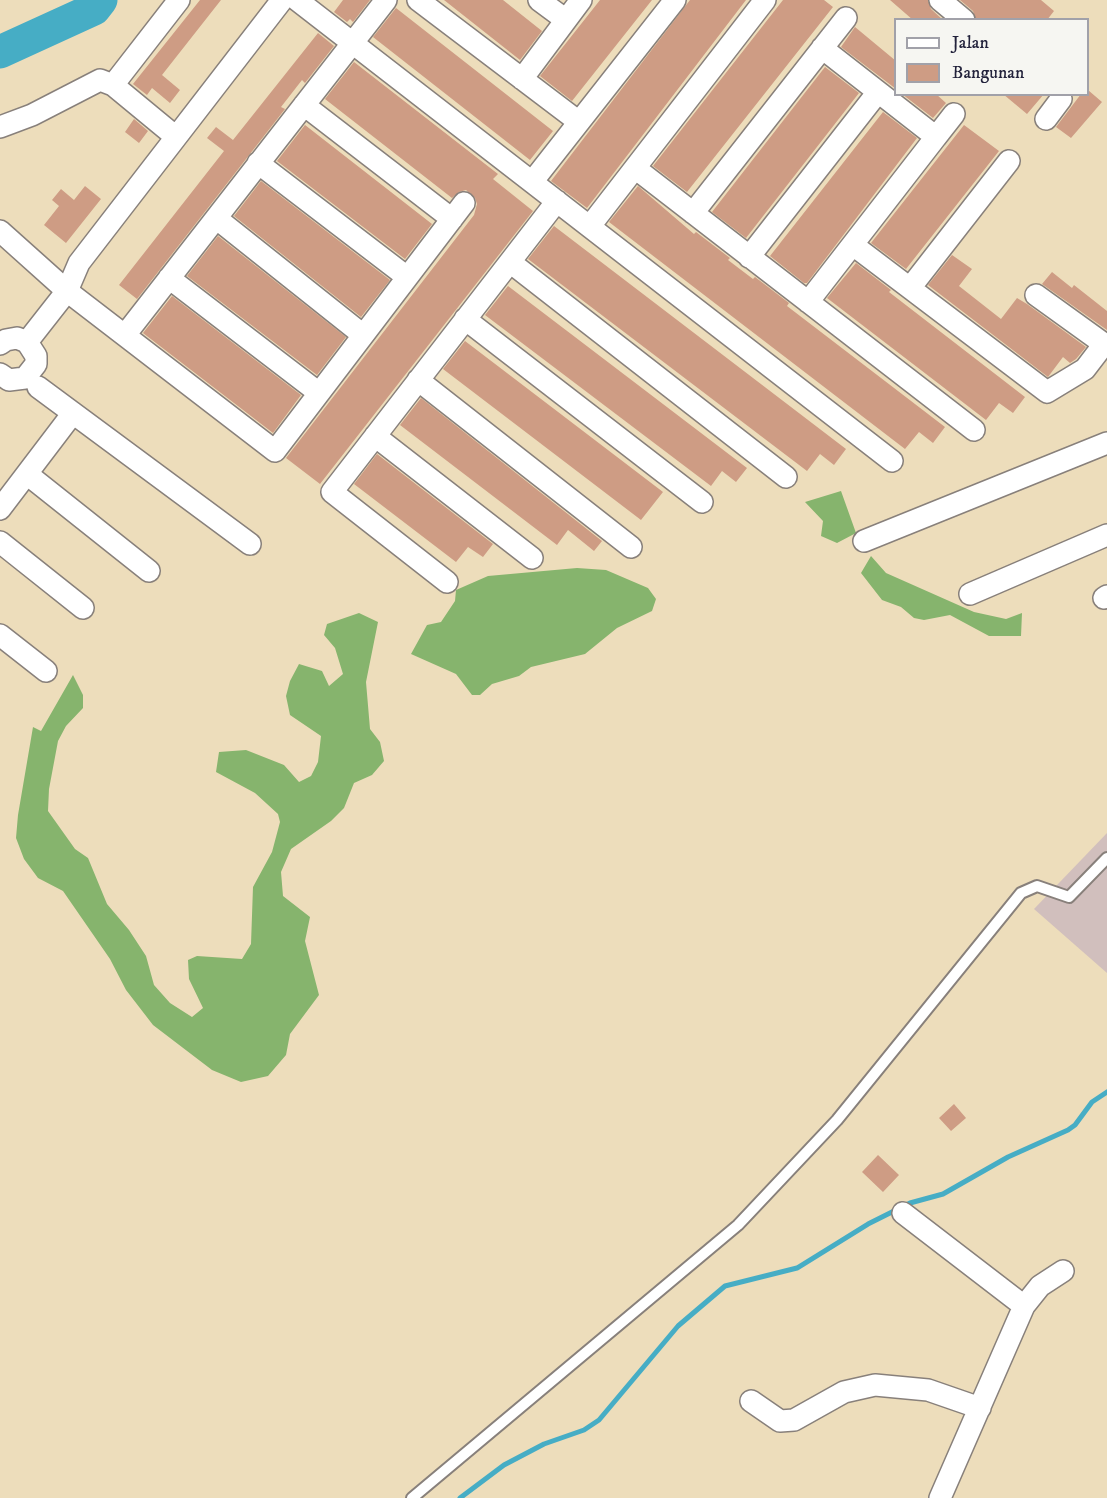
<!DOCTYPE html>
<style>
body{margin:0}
#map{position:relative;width:1107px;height:1498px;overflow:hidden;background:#edddbb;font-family:"IM FELL DW Pica",serif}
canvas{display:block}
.legend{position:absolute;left:894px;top:18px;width:195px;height:78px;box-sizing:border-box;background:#f6f6f2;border:2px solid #a1a1a9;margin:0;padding:8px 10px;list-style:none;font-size:18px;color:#22223b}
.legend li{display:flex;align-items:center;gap:12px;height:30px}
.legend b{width:30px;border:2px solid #a1a1a9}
</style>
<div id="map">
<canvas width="1107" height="1498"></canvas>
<ul class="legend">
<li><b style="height:8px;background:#fff"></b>Jalan</li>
<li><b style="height:16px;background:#ce9c84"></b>Bangunan</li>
</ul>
</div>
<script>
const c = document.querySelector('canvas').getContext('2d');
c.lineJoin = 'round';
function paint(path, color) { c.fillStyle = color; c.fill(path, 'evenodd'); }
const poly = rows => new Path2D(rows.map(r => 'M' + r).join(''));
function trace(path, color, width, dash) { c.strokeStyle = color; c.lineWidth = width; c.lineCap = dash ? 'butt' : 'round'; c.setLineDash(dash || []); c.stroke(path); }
const industrial = poly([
 [1107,833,1107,973,1034,909]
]);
const forest = poly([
 [841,491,856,533,837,543,821,536,823,521,805,502],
 [871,556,886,573,974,612,1006,619,1022,613,1021,636,989,636,950,615,924,620,914,618,901,607,882,600,861,573],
 [577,568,606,570,648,588,656,599,652,611,617,628,585,654,531,667,519,676,492,684,480,695,472,695,456,674,411,654,427,625,441,622,455,601,456,590,488,576],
 [359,613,378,622,366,682,370,729,380,742,384,761,372,775,354,783,344,808,331,821,291,849,281,872,283,896,310,917,305,941,319,995,290,1034,286,1055,268,1076,241,1082,212,1070,153,1025,126,990,110,959,63,891,38,878,24,859,16,838,18,815,33,727,41,731,73,675,83,695,83,708,66,726,58,741,49,789,48,811,75,849,88,858,107,904,129,930,146,956,154,985,170,1003,192,1017,203,1008,189,979,188,960,197,956,242,959,251,944,253,887,272,852,280,822,278,814,255,793,216,772,219,752,246,750,284,765,299,782,311,776,318,762,321,736,290,715,286,696,290,681,299,664,322,671,329,686,343,674,335,648,324,635,327,624]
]);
const stream = poly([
 [460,1498,504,1465,544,1444,584,1430,599,1420,678,1326,725,1286,797,1268,868,1224,910,1203,943,1194,1008,1157,1068,1130,1075,1125,1092,1102,1107,1092]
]);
const river = poly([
 [0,52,94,9,101,0]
]);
const building = poly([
 [200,0,221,0,162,75,180,90,170,103,152,88,147,95,133,84],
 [343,0,370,0,353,22,350,19,347,22,334,12],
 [444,0,503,0,542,31,520,60],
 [600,0,652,0,572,101,540,76],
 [690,0,746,0,587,208,551,181],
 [783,0,824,0,833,7,687,192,653,166],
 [890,0,928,0,931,9,943,20,913,20],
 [960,0,1041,0,1054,11,1047,20,976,20,973,11],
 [396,8,553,131,530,160,373,37],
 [855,27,896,61,896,89,841,47],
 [318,33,334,46,305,83,302,80,281,107,285,109,137,299,119,285,224,151,207,138,216,127,233,140],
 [354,62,498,174,493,179,533,211,320,484,286,458,474,215,477,204,475,198,466,190,459,192,452,198,325,99],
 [825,67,859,93,746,238,712,212],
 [1088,90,1102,102,1071,138,1056,127,1081,94,1088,94],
 [902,94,936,94,946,103,933,118],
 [1003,94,1044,94,1027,114],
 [883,112,917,138,807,283,804,283,770,256],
 [134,119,148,131,139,143,125,132],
 [305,125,432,224,405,259,277,161],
 [964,125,999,151,906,269,871,243],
 [261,181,390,280,361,317,234,216],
 [85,186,101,199,66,243,44,225,59,206,52,200,61,189,74,200],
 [638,186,694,234,696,232,730,258,728,260,753,279,755,277,789,303,787,306,945,427,933,443,919,432,905,449,609,222],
 [554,226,846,449,834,465,820,454,807,471,528,259],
 [218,236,346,337,317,375,187,276],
 [952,255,972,269,959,286,1001,319,1017,298,1027,304,1086,347,1076,359,1070,363,1063,357,1048,377,928,285],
 [856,263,891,290,889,292,1025,397,1013,413,999,403,986,420,827,298],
 [1052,272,1072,288,1074,285,1107,311,1107,330,1042,284],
 [508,286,747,468,736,482,722,471,711,486,485,315],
 [172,296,301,395,273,433,143,333],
 [465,341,663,492,641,520,443,369],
 [421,398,602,541,594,551,568,530,557,545,400,425],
 [377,454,493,544,483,557,468,547,456,562,354,484],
 [954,1104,966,1118,951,1131,939,1118],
 [878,1155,899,1175,883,1192,862,1172]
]);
const service = poly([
 [412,1498,738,1225,837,1120,1021,893,1037,886,1069,897,1107,858]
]);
const minor = poly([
 [297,0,892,461],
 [418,0,579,122],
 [539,0,566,20],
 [940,0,964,20],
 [522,79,581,0],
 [113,85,179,0],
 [304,105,452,219],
 [1046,119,1061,99],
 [0,127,32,115,100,80,113,85,176,137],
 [936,137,954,114],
 [258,163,407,277],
 [635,168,974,430],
 [532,182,675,0],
 [693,213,846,18],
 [216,218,363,335],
 [590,226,765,0],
 [0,231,67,291,275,451,464,203],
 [853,245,1047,392,1085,369,1104,344,1036,295],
 [749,257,878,92],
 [510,262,786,477],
 [169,278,319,393],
 [910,288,1009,161],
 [808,302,936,137,822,48],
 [465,319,702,502],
 [125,335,386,0],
 [27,342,67,291,79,263,282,0],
 [0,344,6,340,17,338,27,342,36,356,36,364,25,378,9,380,0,374],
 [418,380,631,547],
 [38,387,250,544],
 [375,436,532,558],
 [27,474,149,571],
 [0,509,73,413],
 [864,541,1107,443],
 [0,542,83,608],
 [447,582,332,492,557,201],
 [970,594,1107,535],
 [1104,598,1107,596],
 [0,635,46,671],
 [903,1213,1024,1306,940,1498],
 [1024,1306,1040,1286,1063,1271],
 [751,1401,780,1421,794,1420,844,1392,875,1385,928,1390,980,1408]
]);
paint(industrial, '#d1bfbd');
paint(forest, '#86b46d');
trace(stream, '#46adc5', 5);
trace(river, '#46adc5', 33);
paint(building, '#ce9c84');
trace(service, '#88807b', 14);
trace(minor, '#88807b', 24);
trace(service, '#fff', 10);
trace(minor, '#fff', 21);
</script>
